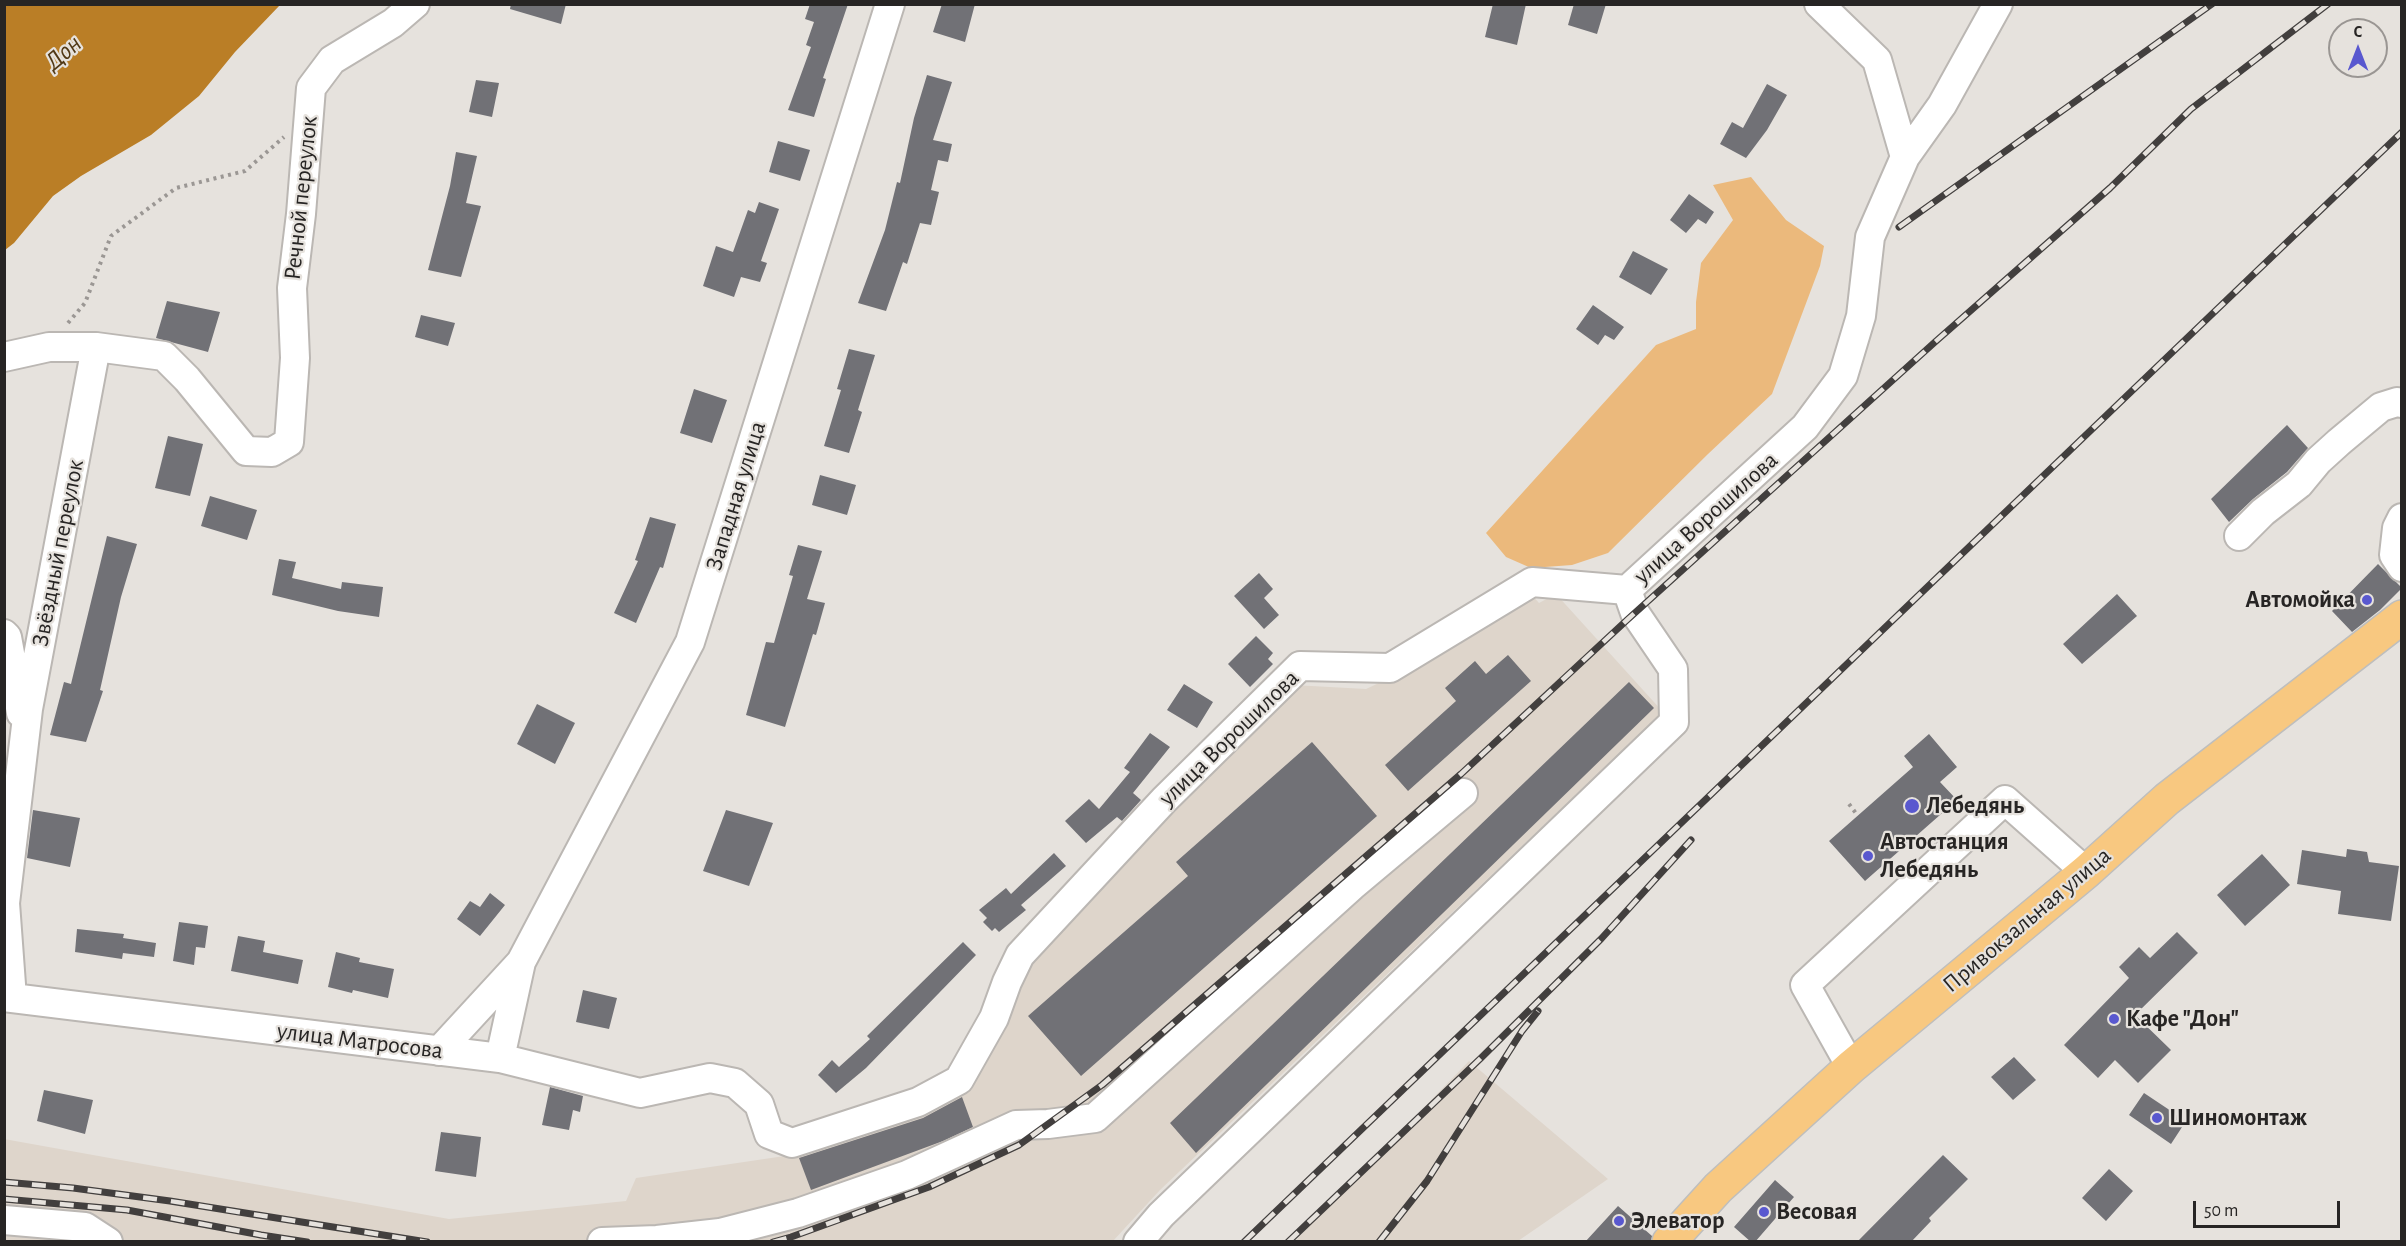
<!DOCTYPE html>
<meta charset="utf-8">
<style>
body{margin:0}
#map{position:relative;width:2406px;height:1246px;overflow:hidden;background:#e6e2dd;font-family:"Alegreya Sans",sans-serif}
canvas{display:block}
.frame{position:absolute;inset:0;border:6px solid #272524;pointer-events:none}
.north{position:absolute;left:2328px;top:18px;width:60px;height:60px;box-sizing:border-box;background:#e6e2dd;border:2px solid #9a9693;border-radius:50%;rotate:0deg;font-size:16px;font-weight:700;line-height:24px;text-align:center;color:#272524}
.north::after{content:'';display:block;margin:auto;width:21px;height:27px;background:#5958cf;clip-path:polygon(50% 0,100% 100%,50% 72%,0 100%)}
.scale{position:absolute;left:2193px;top:1201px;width:147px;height:27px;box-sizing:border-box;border:3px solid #272524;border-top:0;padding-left:8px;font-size:18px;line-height:21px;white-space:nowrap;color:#272524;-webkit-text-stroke:4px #e6e2dd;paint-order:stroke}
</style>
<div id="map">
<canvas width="2406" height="1246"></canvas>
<div class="frame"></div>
<div class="north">С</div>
<div class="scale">50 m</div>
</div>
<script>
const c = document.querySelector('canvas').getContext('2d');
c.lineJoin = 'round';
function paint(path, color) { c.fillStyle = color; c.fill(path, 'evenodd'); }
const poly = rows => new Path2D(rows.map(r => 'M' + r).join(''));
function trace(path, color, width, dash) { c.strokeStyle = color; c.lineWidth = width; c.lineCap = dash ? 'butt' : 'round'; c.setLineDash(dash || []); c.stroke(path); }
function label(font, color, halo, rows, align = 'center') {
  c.font = font + ' "Alegreya Sans",sans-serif'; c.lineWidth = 4.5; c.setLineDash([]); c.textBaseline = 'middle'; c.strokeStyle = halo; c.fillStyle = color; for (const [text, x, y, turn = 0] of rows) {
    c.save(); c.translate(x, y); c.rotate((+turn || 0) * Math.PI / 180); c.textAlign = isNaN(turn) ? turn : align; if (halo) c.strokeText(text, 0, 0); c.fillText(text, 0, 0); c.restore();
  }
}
const built = poly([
 [1531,594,1539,603,1556,594,1663,712,1160,1190,1113,1241,5,1241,4,1139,449,1219,626,1201,636,1178,798,1154,957,1093,1032,951,1293,685,1366,689,1433,658],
 [1469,1061,1608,1179,1518,1241,1295,1241]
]);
const green = poly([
 [1751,177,1786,220,1824,246,1820,266,1772,394,1708,454,1608,553,1572,565,1531,568,1506,557,1486,533,1656,345,1696,329,1696,302,1701,263,1733,220,1713,185]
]);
const water = poly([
 [5,4,280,4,280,5,235,52,199,96,151,135,81,176,53,196,14,243,5,250]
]);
const building = poly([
 [511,4,566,4,561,24,510,9],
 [810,4,848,4,823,78,826,79,814,117,788,110,811,47,806,45,814,22,805,19],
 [942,4,975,4,965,42,933,32],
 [1493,4,1526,4,1517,45,1485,37],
 [1574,4,1606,4,1597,34,1568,25],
 [927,75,952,82,933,140,952,144,948,162,938,160,931,190,939,192,931,225,920,223,907,264,903,262,886,311,858,303,885,230,897,182,900,183,914,118],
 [476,80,499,83,492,117,469,112],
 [1767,84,1787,95,1767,130,1746,158,1720,144,1732,122,1743,128],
 [778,141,810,150,800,181,769,172],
 [456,152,477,156,466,203,481,206,461,277,428,270,450,186],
 [1689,194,1714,212,1706,224,1698,219,1686,233,1670,220],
 [759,202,779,209,761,261,767,263,760,282,741,277,734,297,703,286,716,246,733,252,748,210,755,213],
 [1633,251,1668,269,1651,295,1619,277],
 [167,301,220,312,208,352,156,338],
 [1593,305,1624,327,1614,340,1605,335,1598,345,1576,329],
 [421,315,455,323,448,346,415,337],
 [849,349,875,355,858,410,862,412,849,453,824,446,841,390,837,389],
 [694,389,727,400,712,443,680,433],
 [2287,425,2308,448,2287,472,2253,499,2229,522,2211,499],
 [168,436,203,444,190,496,155,488],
 [820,475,856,485,847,515,812,505],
 [210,496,257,510,247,540,201,526],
 [650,517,676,524,663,568,660,567,636,623,614,613,638,561,635,560],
 [107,536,137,544,121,597,100,690,103,691,86,742,50,735,64,682,71,684],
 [798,545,822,551,807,599,825,603,816,635,813,634,785,727,746,715,766,642,774,643,793,576,789,575],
 [279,559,296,562,292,578,341,589,342,582,383,587,379,617,338,611,272,595],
 [2378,564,2402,588,2380,610,2352,632,2332,611],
 [1259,573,1273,589,1264,598,1279,615,1264,629,1234,596],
 [2117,594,2137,616,2082,664,2063,644],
 [1256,636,1273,653,1268,659,1273,664,1250,687,1228,664],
 [1508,655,1531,681,1408,791,1385,765,1456,701,1445,688,1475,661,1486,674],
 [1629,682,1654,708,1196,1153,1170,1123],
 [1184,684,1213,702,1197,728,1167,710],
 [537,704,575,723,555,764,517,744],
 [1150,733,1170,747,1133,793,1141,800,1122,821,1117,817,1086,843,1065,821,1089,799,1099,809,1130,772,1124,768],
 [1929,734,1957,767,1940,782,1957,800,1865,881,1829,841,1913,767,1904,756],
 [1312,742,1377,816,1081,1076,1028,1016,1188,876,1176,862],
 [33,810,80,818,70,867,27,858],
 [726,810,773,823,749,886,703,871],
 [2347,849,2367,852,2369,862,2399,866,2391,921,2338,914,2341,891,2297,884,2302,850,2346,857],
 [1054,853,1066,866,1021,905,1026,910,999,932,995,928,992,931,983,922,987,918,979,910,1006,888,1011,894],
 [2262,854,2290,885,2245,926,2217,895],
 [490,893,505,905,480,936,457,919,470,901,480,907],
 [179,922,208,926,205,948,196,947,194,965,173,961],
 [77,929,124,934,123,938,156,943,154,957,123,953,122,959,75,952],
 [2177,932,2198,953,2135,1015,2171,1050,2138,1083,2115,1060,2098,1078,2064,1045,2129,978,2119,967,2139,947,2150,958],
 [238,936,265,941,263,952,303,960,298,984,231,971],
 [963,942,976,955,866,1068,836,1093,818,1075,832,1060,839,1067,870,1039,867,1036],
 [336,952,360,958,359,962,394,969,388,998,353,990,352,993,328,987],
 [583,990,617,998,609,1029,576,1022],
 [2014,1057,2036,1080,2013,1100,1991,1077],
 [550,1087,583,1096,580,1112,573,1110,569,1130,542,1125],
 [44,1090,93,1100,85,1134,37,1121],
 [2144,1093,2186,1121,2171,1144,2129,1115],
 [962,1097,973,1127,943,1141,811,1190,799,1158,923,1118],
 [441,1132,481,1137,476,1177,435,1171],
 [1943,1155,1968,1179,1929,1218,1931,1221,1911,1242,1857,1242],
 [2109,1169,2133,1191,2106,1221,2082,1198],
 [1775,1180,1794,1197,1755,1242,1751,1242,1734,1227],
 [1618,1206,1652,1236,1651,1242,1585,1242]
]);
const path = poly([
 [68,323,85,303,111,236,176,188,245,171,284,137],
 [1849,804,1858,816]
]);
const minor = poly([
 [1819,4,1877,60,1905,157],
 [4,357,49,347,96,347],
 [2402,518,2397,528,2394,555,2402,567],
 [2239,536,2263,512,2299,484,2318,461,2339,442,2381,407,2397,402,2402,403],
 [4,634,7,637,21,713],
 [521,962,690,642,890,4],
 [4,997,500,1058,640,1093,710,1078,735,1083,759,1104,769,1134,792,1143,918,1102,959,1080,994,1018,1007,982,1020,955,1164,800,1300,666,1390,668,1532,582,1627,590,1805,427,1843,376,1861,316,1870,237,1905,157,1942,105,1998,4],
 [12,998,5,903,28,709,96,347,164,356,187,379,246,451,272,452,289,442,295,358,292,288,301,214,311,88,332,60,393,23,415,4],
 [439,1051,521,962,500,1058],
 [1851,1067,1805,985,2005,800,2086,872],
 [4,1220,85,1227,108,1242],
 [602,1242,657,1240,720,1233,798,1213,907,1175,1016,1125,1048,1124,1095,1118,1352,886,1463,793],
 [1138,1242,1161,1215,1674,722,1673,669,1635,613,1627,590]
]);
const major = poly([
 [1669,1242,1718,1188,1851,1067,2086,872,2167,799,2402,617]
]);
const rail = poly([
 [1899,227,2212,4],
 [4,1182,73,1188,170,1201,427,1242],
 [4,1199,127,1210,261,1235,307,1242],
 [773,1242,791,1237,929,1187,1019,1145,1102,1085,1461,774,1627,620,1935,342,2110,188,2191,109,2328,4],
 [1244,1242,2402,132],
 [1288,1242,1481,1058,1601,939,1691,840],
 [1379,1242,1427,1181,1522,1031,1538,1011]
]);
const markers = [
 [2367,600,6,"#5958cf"],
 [1912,806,8,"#5958cf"],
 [1868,856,6,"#5958cf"],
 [2114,1019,6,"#5958cf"],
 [2157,1118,6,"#5958cf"],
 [1764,1212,6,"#5958cf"],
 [1619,1221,6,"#5958cf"]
];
const streetNames = [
 ["Речной переулок",301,198,-84],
 ["Западная улица",736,496,-73],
 ["улица Ворошилова",1706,518,-42],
 ["Звёздный переулок",58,553,-79],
 ["улица Ворошилова",1229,738,-44],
 ["Привокзальная улица",2027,920,-40],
 ["улица Матросова",360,1041,7]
];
const poiNames = [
 ["Автомойка",2355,600,"right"],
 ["Лебедянь",1926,806],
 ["Автостанция",1880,842],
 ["Лебедянь",1880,870],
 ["Кафе \"Дон\"",2126,1019],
 ["Шиномонтаж",2169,1118],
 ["Весовая",1776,1212],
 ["Элеватор",1631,1221]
];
const waterNames = [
 ["Дон",63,53,-40]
];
paint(built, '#ded5cb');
paint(green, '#ebb97c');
paint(water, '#ba7e26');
paint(building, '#717176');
trace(minor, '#bbb7b3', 32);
trace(major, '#bebebd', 36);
trace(path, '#9b9794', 4, [3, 4.5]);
trace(minor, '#fff', 28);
trace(major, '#f8c880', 33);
trace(rail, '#423f3e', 7);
trace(rail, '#e6e2dd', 4.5, [14]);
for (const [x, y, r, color] of markers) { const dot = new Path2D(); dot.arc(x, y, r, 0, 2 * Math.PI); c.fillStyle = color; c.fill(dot); trace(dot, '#e6e2dd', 2); }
label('24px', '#272524', '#e6e2dd', streetNames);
label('bold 24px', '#272524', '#e6e2dd', poiNames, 'left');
label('italic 26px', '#513815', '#e6e2dd', waterNames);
</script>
